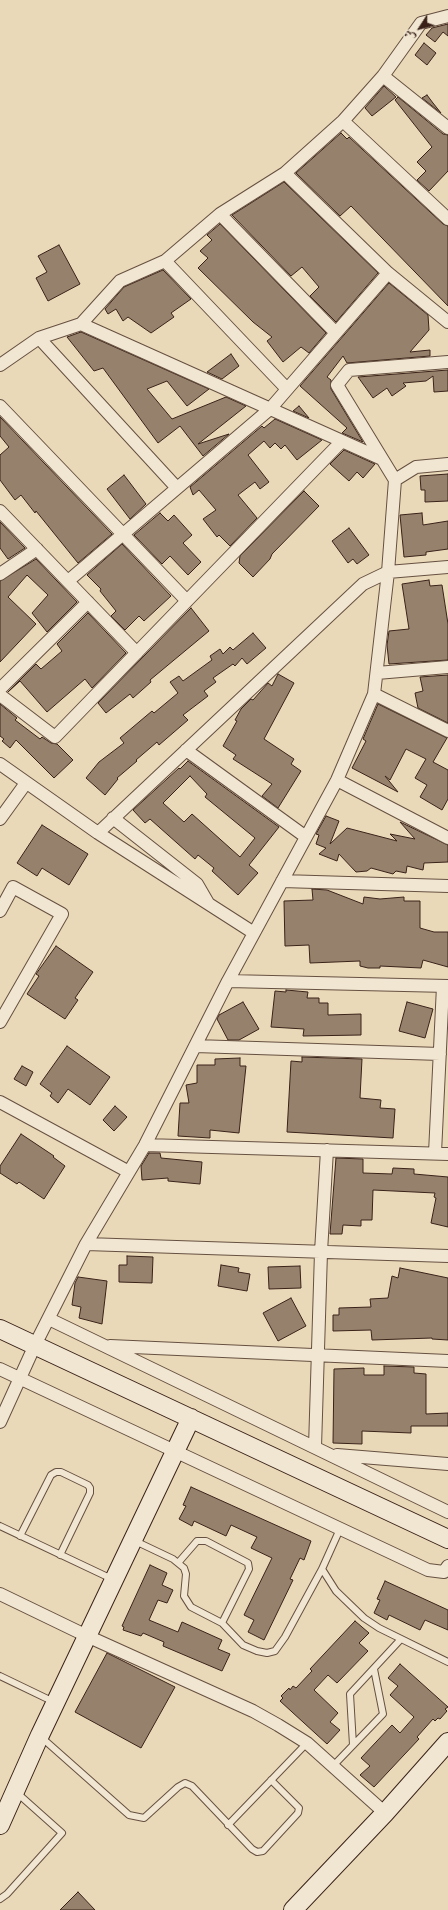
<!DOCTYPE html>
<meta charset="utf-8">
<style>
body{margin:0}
#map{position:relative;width:448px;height:1910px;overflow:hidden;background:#ead9b8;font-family:Cardo,Amiri,serif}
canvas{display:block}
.north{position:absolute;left:400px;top:8px;width:40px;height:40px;-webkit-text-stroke:3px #f1e6d1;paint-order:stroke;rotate:234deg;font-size:11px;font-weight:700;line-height:16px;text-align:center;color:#3a2219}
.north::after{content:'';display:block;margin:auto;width:14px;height:18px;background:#3a2219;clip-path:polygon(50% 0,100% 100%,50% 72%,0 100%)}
</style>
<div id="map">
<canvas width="448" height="1910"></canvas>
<div class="north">ش</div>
</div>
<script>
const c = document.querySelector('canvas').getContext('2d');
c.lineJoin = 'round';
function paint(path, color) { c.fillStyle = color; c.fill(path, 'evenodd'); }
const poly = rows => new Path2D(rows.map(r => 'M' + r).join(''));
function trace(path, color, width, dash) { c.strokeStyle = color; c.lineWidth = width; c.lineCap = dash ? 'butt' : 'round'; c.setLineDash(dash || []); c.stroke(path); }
const building = poly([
 [448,24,448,36,443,32,435,42,426,35,432,28,448,24],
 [424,43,436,53,427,65,415,55,424,43],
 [384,86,396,97,372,116,365,108,384,86],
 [427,95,433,103,441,113,422,98,427,95],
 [398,97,443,134,448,135,448,171,429,191,417,180,426,171,417,162,432,147,395,100,398,97],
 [341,133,347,139,349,137,443,224,448,226,448,306,351,206,340,216,296,173,341,133],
 [284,182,378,273,336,322,310,296,319,287,302,267,291,276,232,215,284,182],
 [220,224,326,333,309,353,301,347,283,362,267,341,272,337,253,322,198,268,208,258,200,251,212,240,207,235,220,224],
 [59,245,80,284,48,301,36,278,47,272,38,256,59,245],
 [163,270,191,299,171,313,174,317,151,333,128,317,123,321,116,309,108,314,105,309,124,287,163,270],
 [389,283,428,315,429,330,410,352,430,350,430,356,347,363,343,356,327,377,331,380,331,389,363,442,342,433,347,428,300,386,389,283],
 [81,332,209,389,187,406,167,381,147,389,172,419,226,397,246,406,198,444,229,434,203,456,180,426,158,443,103,368,94,371,67,337,81,332],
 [231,354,239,366,222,379,207,372,231,354],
 [448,370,448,391,434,392,433,376,426,381,403,383,406,386,392,396,387,388,373,398,358,377,448,370],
 [299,406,309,418,293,411,299,406],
 [0,417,112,534,78,563,36,511,35,513,21,495,15,500,0,480,0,455,9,447,0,436,0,417],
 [275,419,322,440,297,460,285,445,281,449,275,443,270,448,264,441,248,455,269,482,260,489,255,482,238,495,257,518,230,546,219,535,217,537,203,519,216,510,199,490,193,495,190,487,262,426,264,428,275,419],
 [344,450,375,464,363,478,357,472,349,481,330,464,344,450],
 [448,474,448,501,425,502,425,490,421,490,420,476,448,474],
 [124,475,146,504,130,519,107,489,124,475],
 [304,491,319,506,272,554,270,559,253,577,239,563,240,556,304,491],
 [160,513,168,521,174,515,192,535,183,543,201,562,188,575,170,556,162,564,134,535,160,513],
 [422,513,423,525,448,521,448,549,426,552,426,555,404,557,400,515,422,513],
 [0,522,25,548,8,559,0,548,0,522],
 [349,528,369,555,357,564,353,559,348,563,332,541,349,528],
 [122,544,171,596,144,621,139,616,125,630,111,616,116,611,100,591,101,589,87,575,122,544],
 [36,559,77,602,47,632,32,613,48,595,27,575,8,597,36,624,0,662,0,581,36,559],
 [429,580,430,586,442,585,448,624,448,660,389,664,387,645,389,631,409,629,402,584,429,580],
 [191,608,209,631,150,680,151,682,133,698,130,694,106,713,98,703,191,608],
 [88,613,126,653,92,688,85,679,47,712,20,681,8,692,36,664,41,669,62,651,57,644,88,613],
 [253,633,266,648,247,664,242,658,235,666,233,664,213,678,216,682,204,691,208,696,183,715,188,720,159,745,157,742,136,760,137,761,117,778,118,779,105,795,86,778,99,762,124,743,120,738,152,711,154,713,178,693,170,682,179,676,183,681,212,660,210,656,220,649,223,654,230,647,233,650,253,633],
 [278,674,294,683,264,739,294,759,291,764,301,771,278,808,262,796,272,784,233,759,236,755,223,746,237,721,235,720,241,709,251,699,253,700,268,683,272,686,278,674],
 [448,675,448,723,418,708,415,693,423,691,420,677,448,675],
 [0,704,17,718,15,720,40,739,42,737,51,743,57,744,73,760,54,778,16,740,10,748,2,741,4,739,0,736,0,704],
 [378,704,447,738,433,762,448,770,448,799,442,810,420,797,427,785,415,778,426,759,406,749,390,780,385,776,398,792,352,768,366,741,363,739,378,704],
 [188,761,279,827,249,865,258,873,238,895,212,871,214,868,198,855,195,859,150,819,145,823,133,810,179,768,180,769,188,761],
 [190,776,207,794,205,797,255,838,240,857,192,814,184,822,163,803,190,776],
 [326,816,339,821,330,844,347,828,397,841,390,834,415,839,400,822,448,845,448,862,424,863,423,870,407,866,406,873,396,871,393,874,371,868,367,871,356,872,339,854,337,861,319,854,326,848,316,844,319,835,316,834,326,816],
 [42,825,88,854,69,885,42,868,37,876,17,863,42,825],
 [312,889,327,890,363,904,364,897,380,899,404,897,404,901,420,901,420,928,434,932,448,932,448,967,423,960,421,968,380,966,380,968,368,968,360,966,360,961,310,963,309,945,285,946,284,901,313,900,312,889],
 [56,946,93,972,75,998,78,1000,65,1019,27,994,39,976,36,974,56,946],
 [286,990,308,992,307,998,319,998,319,1003,328,1003,328,1015,361,1014,361,1035,303,1036,304,1029,271,1027,275,991,286,992,286,990],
 [243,1002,259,1029,239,1040,228,1040,217,1019,219,1015,243,1002],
 [407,1002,433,1009,425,1038,399,1031,407,1002],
 [67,1046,110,1077,90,1105,68,1089,58,1103,50,1096,52,1093,40,1084,67,1046],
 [302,1057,362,1059,360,1098,381,1100,380,1108,395,1109,393,1138,287,1132,291,1061,302,1062,302,1057],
 [240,1058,240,1066,246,1066,239,1133,210,1130,210,1138,178,1136,180,1103,189,1103,186,1085,197,1083,197,1065,215,1065,215,1059,240,1058],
 [22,1066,33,1072,26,1086,14,1079,22,1066],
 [115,1106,127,1117,114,1131,103,1120,115,1106],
 [21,1134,54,1156,53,1157,65,1166,44,1199,19,1182,17,1184,0,1173,0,1166,21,1134],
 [149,1153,160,1153,161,1158,202,1162,200,1184,168,1181,168,1178,142,1180,141,1166,149,1153],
 [336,1158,363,1159,363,1173,392,1174,393,1168,414,1169,414,1174,448,1177,448,1227,431,1223,436,1198,434,1197,435,1193,373,1190,372,1220,361,1220,361,1226,343,1225,342,1234,330,1234,336,1158],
 [127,1256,153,1257,152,1283,119,1282,119,1265,127,1265,127,1256],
 [221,1265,239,1268,238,1272,250,1274,247,1291,218,1286,221,1265],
 [300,1266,301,1288,269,1289,268,1267,300,1266],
 [400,1268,448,1278,448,1340,432,1339,432,1338,372,1340,371,1330,333,1331,333,1315,339,1315,339,1308,371,1307,370,1299,388,1298,392,1276,398,1278,400,1268],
 [78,1277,107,1281,102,1324,79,1318,81,1307,72,1305,75,1283,78,1277],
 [291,1298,306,1326,278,1341,263,1313,291,1298],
 [384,1366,414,1367,414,1373,426,1374,426,1414,448,1413,448,1426,411,1426,411,1433,362,1431,362,1444,333,1443,334,1369,364,1368,364,1375,384,1375,384,1366],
 [191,1487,311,1541,304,1560,300,1558,290,1579,293,1580,264,1640,248,1632,254,1620,244,1615,272,1558,251,1548,257,1537,231,1525,226,1536,194,1521,192,1526,179,1519,186,1506,183,1505,191,1487],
 [150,1565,167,1573,162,1585,173,1590,167,1603,158,1600,149,1620,178,1632,182,1622,222,1640,218,1649,230,1654,222,1671,163,1646,164,1642,143,1633,141,1636,123,1630,124,1627,122,1626,150,1565],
 [385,1581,448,1610,448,1630,425,1620,420,1630,389,1615,387,1620,374,1613,380,1600,377,1599,385,1581],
 [355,1621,369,1633,359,1643,368,1651,337,1683,328,1675,314,1690,338,1713,330,1722,340,1730,327,1744,280,1701,283,1698,281,1696,289,1688,290,1690,293,1686,296,1688,312,1671,310,1669,355,1621],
 [107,1653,175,1687,141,1748,75,1712,107,1653],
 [400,1664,448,1707,445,1709,447,1711,440,1719,438,1718,435,1721,433,1719,417,1737,419,1739,374,1787,360,1775,370,1766,361,1758,392,1725,400,1733,414,1717,390,1695,398,1686,388,1678,400,1664],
 [78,1892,95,1910,60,1910,78,1892]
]);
const lane = poly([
 [0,1526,112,1579],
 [20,1536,51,1475,56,1472,61,1472,88,1485,90,1488,90,1493,60,1555],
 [133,1540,173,1559,184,1568,186,1574,184,1596,191,1607,222,1623,243,1645,257,1651,267,1653,275,1651,285,1637,322,1569,340,1529],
 [178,1563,197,1541,206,1541,248,1563,249,1569,222,1623],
 [322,1569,336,1591,364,1618,379,1628,448,1662],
 [0,1676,54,1702],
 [41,1737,129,1815,144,1818,178,1787,185,1783,192,1786,252,1849,257,1852,263,1851,298,1813,299,1808,271,1780],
 [353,1745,350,1694,401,1639],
 [333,1766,383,1714,374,1669],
 [228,1825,307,1743],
 [0,1899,7,1894,62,1833,16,1792]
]);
const street = poly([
 [383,76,448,128],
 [343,121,448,219],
 [285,173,388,273,448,322],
 [220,214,336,333],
 [165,261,287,389],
 [81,324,382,459],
 [39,338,177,488],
 [0,365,39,338,81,324,120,281,165,261,220,214,285,173,343,121,383,76,421,23,448,16],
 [0,406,187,601],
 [395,480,337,385,349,370,448,362],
 [0,511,137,653],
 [0,574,37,549],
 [68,581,270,409,388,273],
 [377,673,448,667],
 [0,689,88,602],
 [374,694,448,731],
 [0,695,55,737,342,441],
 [186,750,306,837],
 [0,764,98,833,254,933],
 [337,780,448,838],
 [113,818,197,884,208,903],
 [0,819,26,783],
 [98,833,363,584,388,572,448,567],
 [282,881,448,886],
 [0,911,13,887,62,914,0,1022],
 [228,981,448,986],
 [195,1046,440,1054],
 [0,1102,129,1172],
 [145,1145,448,1154],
 [435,1153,443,986],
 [86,1244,448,1256],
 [49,1319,448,1512],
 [110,1346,448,1361],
 [0,1369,428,1570,444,1572,448,1566],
 [0,1422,35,1345,86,1244,145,1145,228,981,337,780,374,694,388,572,395,480,416,467,448,464],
 [315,1447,321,1252,327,1150],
 [337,1455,448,1464],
 [0,1594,87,1636,253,1711,278,1725,307,1743,385,1813]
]);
const secondary = poly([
 [0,1329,448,1539],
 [0,1825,40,1735,191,1418],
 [293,1910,385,1813,448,1742]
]);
paint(building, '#96816c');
trace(building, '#3a2219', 1);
trace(lane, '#665041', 8);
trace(street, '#665041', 14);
trace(secondary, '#3a2219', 20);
trace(lane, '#f1e6d1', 6);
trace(street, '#f1e6d1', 12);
trace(secondary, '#f1e6d1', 18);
</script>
